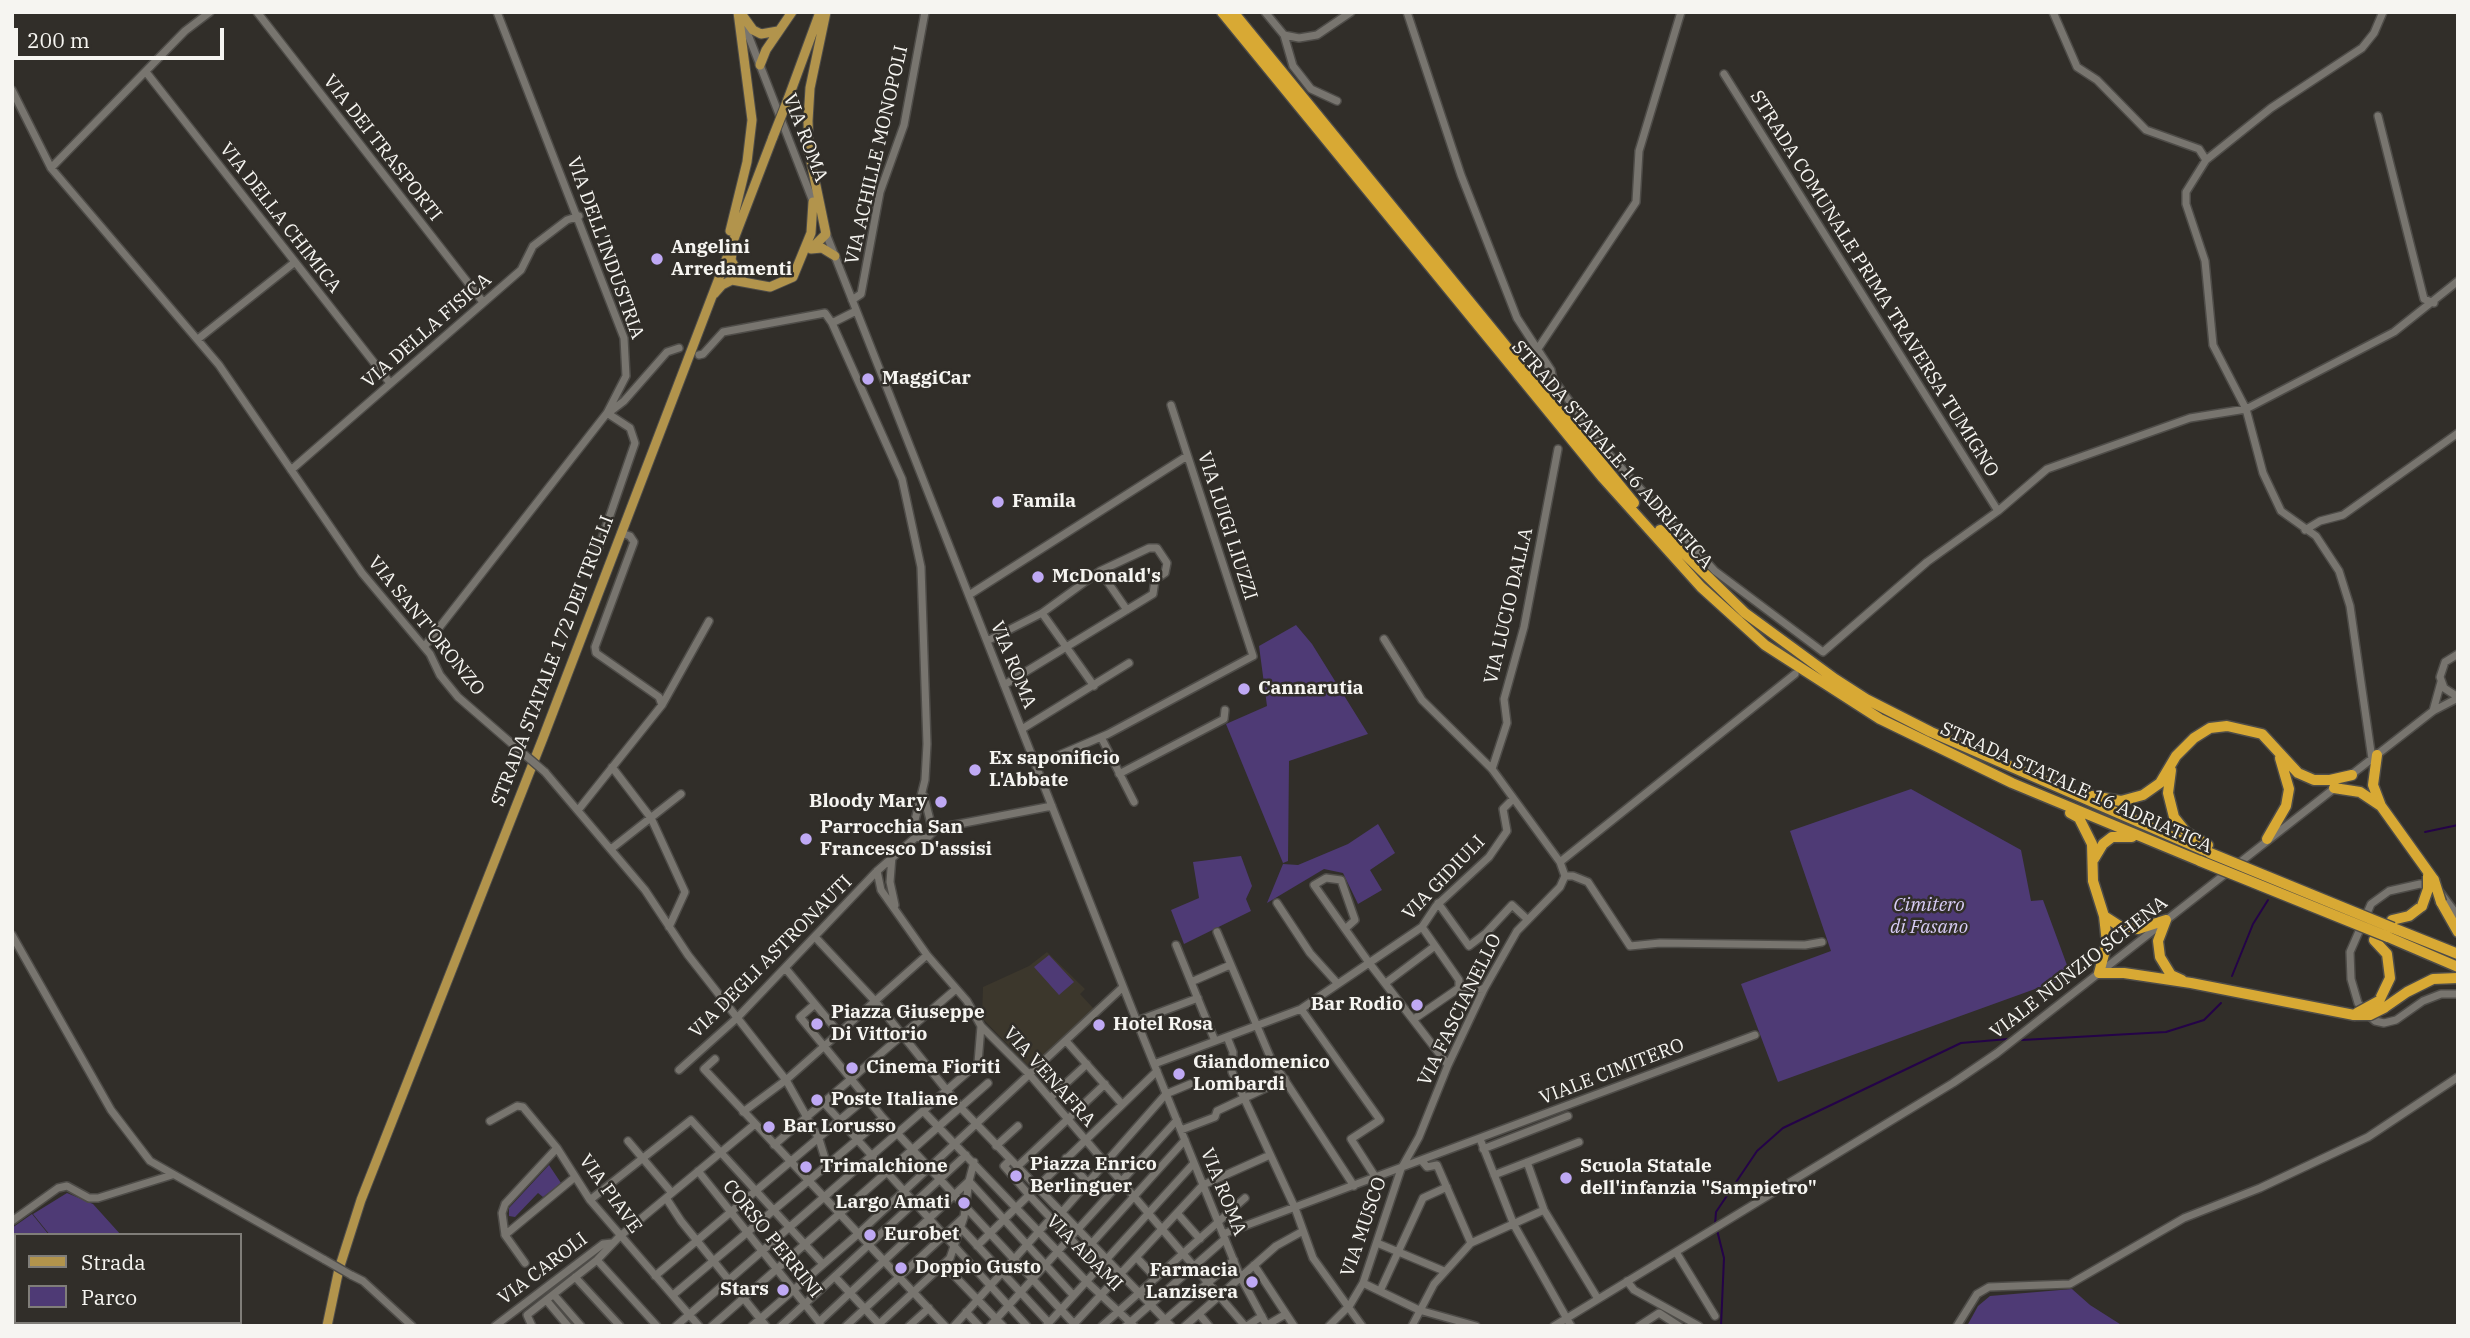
<!DOCTYPE html>
<style>
body{margin:0}
#map{position:relative;width:2470px;height:1338px;overflow:hidden;background:#312e29;font-family:"IBM Plex Serif",serif}
canvas{display:block}
.frame{position:absolute;inset:0;border:14px solid #f6f5f1;pointer-events:none}
.legend{position:absolute;left:14px;top:1233px;width:228px;height:91px;box-sizing:border-box;background:#312e29;border:2px solid #807e79;margin:0;padding:9px 12px;list-style:none;font-size:21px;color:#f6f5f1}
.legend li{display:flex;align-items:center;gap:14px;height:35px}
.legend b{width:35px;border:2px solid #807e79}
.scale{position:absolute;left:14px;top:28px;width:210px;height:32px;box-sizing:border-box;border:4px solid #f6f5f1;border-top:0;padding-left:9px;font-size:21px;line-height:24px;white-space:nowrap;color:#f6f5f1;-webkit-text-stroke:5px #312e29;paint-order:stroke}
</style>
<div id="map">
<canvas width="2470" height="1338"></canvas>
<div class="frame"></div>
<ul class="legend">
<li><b style="height:9px;background:#b2944c"></b>Strada</li>
<li><b style="height:19px;background:#4e3a75"></b>Parco</li>
</ul>
<div class="scale">200 m</div>
</div>
<script>
const c = document.querySelector('canvas').getContext('2d');
c.lineJoin = 'round';
function paint(path, color) { c.fillStyle = color; c.fill(path, 'evenodd'); }
const poly = rows => new Path2D(rows.map(r => 'M' + r).join(''));
function trace(path, color, width, dash) { c.strokeStyle = color; c.lineWidth = width; c.lineCap = dash ? 'butt' : 'round'; c.setLineDash(dash || []); c.stroke(path); }
function label(font, color, halo, rows, align = 'center') {
  c.font = font + ' "IBM Plex Serif",serif'; c.lineWidth = 5; c.setLineDash([]); c.textBaseline = 'middle'; c.strokeStyle = halo; c.fillStyle = color; for (const [text, x, y, turn = 0] of rows) {
    c.save(); c.translate(x, y); c.rotate((+turn || 0) * Math.PI / 180); c.textAlign = isNaN(turn) ? turn : align; if (halo) c.strokeText(text, 0, 0); c.fillText(text, 0, 0); c.restore();
  }
}
const built = poly([
 [1047,952,1085,989,1080,994,1095,1010,1031,1069,982,1018,983,987,1029,966]
]);
const green = poly([
 [1296,625,1312,644,1368,734,1289,761,1288,861,1283,863,1226,724,1267,706,1259,646],
 [1911,789,2021,850,2031,901,2043,900,2071,976,1778,1082,1741,984,1831,951,1790,831],
 [1378,824,1395,853,1370,870,1382,890,1358,904,1343,873,1324,869,1267,903,1283,864,1298,865,1348,844],
 [1241,856,1252,886,1246,899,1251,911,1184,944,1171,910,1199,898,1193,862],
 [1049,955,1074,982,1059,995,1034,967],
 [549,1165,561,1183,543,1197,538,1193,515,1217,509,1216,509,1208],
 [67,1193,93,1204,121,1235,50,1235,33,1214],
 [32,1214,49,1235,16,1235,16,1299,12,1295,12,1228],
 [2072,1289,2090,1305,2123,1326,1967,1326,1978,1306,1990,1296]
]);
const stream = poly([
 [2425,832,2458,825],
 [2232,976,2253,924,2268,900],
 [2022,1040,2166,1032,2204,1020,2221,1003],
 [1715,1225,1716,1212,1757,1151,1783,1128,1961,1043,2008,1039],
 [1717,1230,1724,1258,1721,1326]
]);
const minor = poly([
 [257,12,483,302],
 [1265,12,1284,35,1293,66,1311,89,1337,101],
 [1407,12,1461,175,1517,318,1551,370,1553,379,1608,453,1715,571,1823,652,1927,562,1998,511,2047,469,2190,418,2246,409,2394,332,2458,281],
 [2053,12,2077,67,2097,80,2146,130,2199,149,2206,160],
 [742,19,814,204],
 [1284,35,1299,38,1317,35,1351,12],
 [146,72,390,383],
 [1724,74,1998,511],
 [12,90,51,168,219,365,362,573,430,654,440,675,458,697,518,749],
 [2378,116,2424,299,2434,303],
 [51,168,185,31,210,12],
 [825,231,1143,1037,1240,1276,1267,1326],
 [852,300,861,294,880,192,904,125,925,12],
 [832,323,902,479,921,567,927,744,925,780,914,824],
 [198,339,295,262],
 [1537,350,1636,202,1639,151,1681,12],
 [699,355,703,354,723,332,825,313,832,323,856,311],
 [611,411,624,401,667,352,679,348],
 [291,470,521,270,533,246,567,220,579,216],
 [2305,530,2320,521,2343,515,2458,433],
 [621,533,630,536,634,542,595,647,596,653,659,697,662,705],
 [599,547,635,443,630,428,607,413],
 [1100,571,1127,610],
 [969,595,1187,456],
 [1042,613,1094,686],
 [1384,639,1422,700,1492,769,1560,862,1565,876],
 [987,641,1042,613,1100,571,1149,548,1157,548,1167,563,1165,573,1155,580,1153,594,1004,685],
 [424,647,607,413,626,376,624,338,497,12],
 [2458,654,2445,662,2440,677,2444,688,2458,697],
 [2433,711,2441,682],
 [1022,729,1129,663],
 [1101,737,1134,802],
 [2372,759,2350,606,2339,571,2316,536,2281,511,2263,473,2246,409,2213,345,2205,261,2186,204,2186,192,2206,160,2271,108,2362,48,2374,33,2383,12],
 [1036,765,1108,734,1253,656,1171,405],
 [612,767,651,818,685,892,669,927],
 [1492,769,1507,723,1504,699,1524,627,1558,449],
 [545,772,645,890,688,955,786,1080,819,1139,827,1165],
 [1119,774,1224,719,1225,710],
 [2351,775,2433,711,2458,698],
 [579,809,662,705,709,621],
 [933,829,1052,806],
 [916,837,926,839,933,832,924,796],
 [611,849,681,794],
 [892,856,890,882,895,905],
 [1560,862,1795,674],
 [877,871,881,890,927,955,967,1001,981,1026,1030,1075,1245,1326],
 [1565,876,1573,876,1588,882,1630,946,1660,943,1805,945,1822,942],
 [2429,886,2420,884,2389,891,2371,904,2350,952,2351,979,2358,1003,2366,1013,2375,1021,2384,1023,2396,1020,2423,1001,2441,994,2458,994],
 [2440,892,2458,916],
 [1277,903,1310,953,1338,984],
 [1438,903,1469,946,1486,933,1512,905,1527,919],
 [1422,927,1459,980,1459,988],
 [1345,929,1355,920,1341,880,1326,878,1314,885,1345,929,1370,964,1448,1065],
 [1217,932,1271,1059,1354,1186],
 [12,935,111,1110,150,1161,325,1260],
 [816,938,875,1001,961,1108,1171,1326],
 [1176,945,1215,1041],
 [786,969,815,1004],
 [1191,982,1230,965],
 [1387,982,1435,946],
 [1301,1009,1380,1120,1351,1139,1376,1178],
 [1414,1019,1459,988,1484,989],
 [1137,1021,1198,998],
 [839,1033,815,1004,800,1017,883,1118,1076,1326],
 [1227,1037,1233,1052,1232,1072,1295,1208,1313,1258,1362,1326],
 [1066,1041,1122,1104],
 [715,1059,704,1069,945,1326],
 [1154,1064,1301,1009,1422,927,1436,906,1489,857,1507,831,1503,809,1513,799],
 [679,1070,737,1018,877,871,916,837],
 [1050,1098,1087,1064],
 [823,1102,1027,1326],
 [743,1112,786,1080,927,955],
 [924,1112,1086,1281,1134,1326],
 [490,1121,517,1106,523,1107,557,1148,590,1200,699,1326],
 [1181,1130,1215,1117,1217,1111,1285,1079],
 [1480,1139,1514,1225,1571,1326],
 [628,1141,672,1193],
 [774,1145,956,989],
 [996,1146,1018,1126],
 [1483,1149,1568,1116],
 [1066,1158,1088,1183],
 [1010,1160,1004,1166,1029,1195,1157,1071],
 [1422,1161,1427,1167,1437,1165,1471,1243],
 [1527,1162,1544,1210,1598,1299],
 [1017,1167,1105,1084],
 [698,1171,820,1323],
 [1494,1175,1579,1142],
 [969,1181,1073,1295],
 [666,1198,681,1221,766,1326],
 [590,1200,691,1120,823,1264],
 [1062,1212,1166,1094,1190,1084],
 [1177,1213,1200,1239],
 [12,1221,58,1188,67,1186,89,1198,98,1198,172,1175],
 [961,1228,1049,1323],
 [1223,1234,1755,1035],
 [505,1235,575,1177],
 [1092,1243,1185,1140],
 [1377,1243,1444,1271],
 [977,1246,1029,1195,1098,1268],
 [1676,1252,1715,1316],
 [1136,1257,1156,1278],
 [597,1260,657,1326],
 [525,1263,505,1235,502,1213,505,1204,557,1148],
 [944,1265,1003,1326],
 [1254,1265,1294,1326],
 [351,1275,363,1281,412,1326],
 [655,1276,867,1097],
 [575,1277,620,1326],
 [835,1277,880,1325],
 [1627,1281,1634,1290,1699,1326],
 [1363,1283,1419,1310,1476,1326],
 [1380,1291,1423,1198,1447,1187],
 [554,1295,581,1326],
 [673,1295,883,1118],
 [547,1301,568,1326],
 [966,1312,979,1326],
 [1199,1314,1209,1326],
 [819,1322,969,1181,974,1162],
 [1073,1325,1203,1185,1270,1155],
 [1267,1325,1286,1314],
 [495,1326,603,1244,612,1243],
 [532,1326,527,1315,597,1260,619,1237,755,1124],
 [676,1326,978,1063,981,1026],
 [712,1326,988,1083],
 [752,1326,858,1234,1123,987],
 [781,1326,966,1155],
 [846,1326,964,1217,969,1181],
 [877,1326,950,1258,964,1217],
 [909,1326,929,1308],
 [954,1326,1051,1218],
 [990,1326,1177,1120],
 [1046,1326,1194,1163],
 [1102,1326,1245,1198],
 [1126,1326,1225,1239],
 [1158,1326,1234,1260],
 [1185,1326,1276,1246,1303,1231],
 [1247,1326,1262,1316],
 [1329,1326,1350,1305,1363,1283,1401,1169,1419,1137,1448,1065,1484,989,1517,931,1560,887,1565,876],
 [1412,1326,1434,1284,1471,1243,1544,1210],
 [1554,1326,1953,1083,1997,1053,2336,787],
 [1639,1326,1659,1313,1679,1326],
 [1957,1326,1977,1294,1989,1287,2070,1284,2184,1218,2260,1188,2368,1137,2458,1077]
]);
const major = poly([
 [740,12,753,30,761,34,778,31],
 [760,65,766,50,792,12],
 [788,99,820,12],
 [730,231,747,162,752,120,738,12],
 [733,246,731,260,742,280],
 [812,248,826,234,809,152,808,121,810,88,826,12],
 [811,249,822,248,835,256],
 [714,294,722,285,732,280,770,287,793,277,811,233,813,202],
 [327,1326,339,1269,361,1200,543,738,773,137]
]);
const highway = poly([
 [1222,12,1603,478,1701,587,1765,645,1880,719,2012,783,2200,861],
 [1233,12,1634,503],
 [1660,530,1745,613,1835,679,1866,699,1931,732,2210,853],
 [2377,755,2373,785,2381,806,2434,880],
 [2171,770,2168,793,2174,817,2186,832,2208,845],
 [2334,788,2360,792,2381,806],
 [2092,796,2121,801,2143,795,2160,783,2176,756,2194,738,2210,728,2227,726,2262,734,2298,773,2314,780,2330,780,2352,775],
 [2070,813,2079,818,2092,844,2093,881,2104,916,2107,943,2099,973,2124,973,2191,983,2354,1015],
 [2267,839,2286,806,2289,789,2280,758],
 [2094,859,2103,844,2112,837,2132,837],
 [2441,902,2458,932],
 [2104,916,2121,927,2138,929,2166,920],
 [2166,920,2158,941,2160,957,2171,975,2182,980],
 [2392,920,2409,916,2422,906],
 [2393,928,2458,954],
 [2388,937,2458,967],
 [2374,940,2387,954,2390,978,2379,1001],
 [2384,1008,2407,992,2433,979,2458,978]
]);
const minorBridge = poly([
 [518,749,545,772],
 [325,1260,351,1275]
]);
const majorBridge = poly([
 [773,137,788,99]
]);
const highwayBridge = poly([
 [2210,853,2393,928],
 [2200,861,2388,937],
 [2434,880,2441,902],
 [2422,906,2428,889,2428,876],
 [2357,1013,2379,1001],
 [2354,1015,2370,1015,2384,1008]
]);
const markers = [
 [657,259,7,"#bfa9f4"],
 [868,379,7,"#bfa9f4"],
 [998,502,7,"#bfa9f4"],
 [1038,577,7,"#bfa9f4"],
 [1244,689,7,"#bfa9f4"],
 [975,770,7,"#bfa9f4"],
 [941,802,7,"#bfa9f4"],
 [806,839,7,"#bfa9f4"],
 [1417,1005,7,"#bfa9f4"],
 [817,1024,7,"#bfa9f4"],
 [1099,1025,7,"#bfa9f4"],
 [852,1068,7,"#bfa9f4"],
 [1179,1074,7,"#bfa9f4"],
 [817,1100,7,"#bfa9f4"],
 [769,1127,7,"#bfa9f4"],
 [806,1167,7,"#bfa9f4"],
 [1016,1176,7,"#bfa9f4"],
 [1566,1178,7,"#bfa9f4"],
 [964,1203,7,"#bfa9f4"],
 [870,1235,7,"#bfa9f4"],
 [901,1268,7,"#bfa9f4"],
 [1252,1282,7,"#bfa9f4"],
 [783,1290,7,"#bfa9f4"]
];
const streetNames = [
 ["VIA ROMA",805,138,69],
 ["VIA DEI TRASPORTI",382,148,52],
 ["VIA ACHILLE MONOPOLI",877,155,-77],
 ["VIA DELLA CHIMICA",280,218,52],
 ["VIA DELL'INDUSTRIA",605,248,70],
 ["STRADA COMUNALE PRIMA TRAVERSA TUMIGNO",1874,284,58],
 ["VIA DELLA FISICA",427,331,-41],
 ["STRADA STATALE 16 ADRIATICA",1612,455,49],
 ["VIA LUIGI LIUZZI",1227,526,72],
 ["VIA LUCIO DALLA",1509,606,-77],
 ["VIA SANT'ORONZO",426,626,51],
 ["STRADA STATALE 172 DEI TRULLI",553,661,-69],
 ["VIA ROMA",1013,665,68],
 ["STRADA STATALE 16 ADRIATICA",2076,788,24],
 ["VIA GIDIULI",1444,878,-46],
 ["VIA DEGLI ASTRONAUTI",771,957,-45],
 ["VIALE NUNZIO SCHENA",2079,968,-38],
 ["VIA FASCIANELLO",1460,1010,-64],
 ["VIALE CIMITERO",1612,1072,-21],
 ["VIA VENAFRA",1049,1077,48],
 ["VIA ROMA",1223,1192,68],
 ["VIA PIAVE",610,1194,54],
 ["VIA MUSCO",1364,1227,-71],
 ["CORSO PERRINI",772,1239,51],
 ["VIA ADAMI",1084,1253,45],
 ["VIA CAROLI",543,1269,-37]
];
const poiNames = [
 ["Angelini",671,248],
 ["Arredamenti",671,270],
 ["MaggiCar",882,379],
 ["Famila",1012,502],
 ["McDonald's",1052,577],
 ["Cannarutia",1258,689],
 ["Ex saponificio",989,759],
 ["L'Abbate",989,781],
 ["Bloody Mary",927,802,"right"],
 ["Parrocchia San",820,828],
 ["Francesco D'assisi",820,850],
 ["Bar Rodio",1403,1005,"right"],
 ["Piazza Giuseppe",831,1013],
 ["Di Vittorio",831,1035],
 ["Hotel Rosa",1113,1025],
 ["Giandomenico",1193,1063],
 ["Lombardi",1193,1085],
 ["Cinema Fioriti",866,1068],
 ["Poste Italiane",831,1100],
 ["Bar Lorusso",783,1127],
 ["Piazza Enrico",1030,1165],
 ["Berlinguer",1030,1187],
 ["Trimalchione",820,1167],
 ["Scuola Statale",1580,1167],
 ["dell'infanzia \"Sampietro\"",1580,1189],
 ["Largo Amati",950,1203,"right"],
 ["Eurobet",884,1235],
 ["Doppio Gusto",915,1268],
 ["Farmacia",1238,1271,"right"],
 ["Lanzisera",1238,1293,"right"],
 ["Stars",769,1290,"right"]
];
const parkNames = [
 ["Cimitero",1929,906],
 ["di Fasano",1929,928]
];
paint(built, '#3c372c');
paint(green, '#4e3a75');
trace(stream, '#240348', 2);
trace(minor, '#4e4c48', 10);
trace(major, '#4e4c48', 11);
trace(highway, '#4e4c48', 13);
trace(minor, '#78756f', 7);
trace(major, '#b2944c', 9);
trace(highway, '#d8a934', 10);
trace(minorBridge, '#4e4c48', 10, []);
trace(majorBridge, '#4e4c48', 11, []);
trace(highwayBridge, '#4e4c48', 13, []);
trace(minorBridge, '#78756f', 7);
trace(majorBridge, '#b2944c', 9);
trace(highwayBridge, '#d8a934', 10);
for (const [x, y, r, color] of markers) { const dot = new Path2D(); dot.arc(x, y, r, 0, 2 * Math.PI); c.fillStyle = color; c.fill(dot); trace(dot, '#312e29', 2.5); }
label('19px', '#f6f5f1', '#312e29', streetNames);
label('bold 19px', '#f6f5f1', '#312e29', poiNames, 'left');
label('italic 19px', '#d8cdf6', '#312e29', parkNames);
</script>
